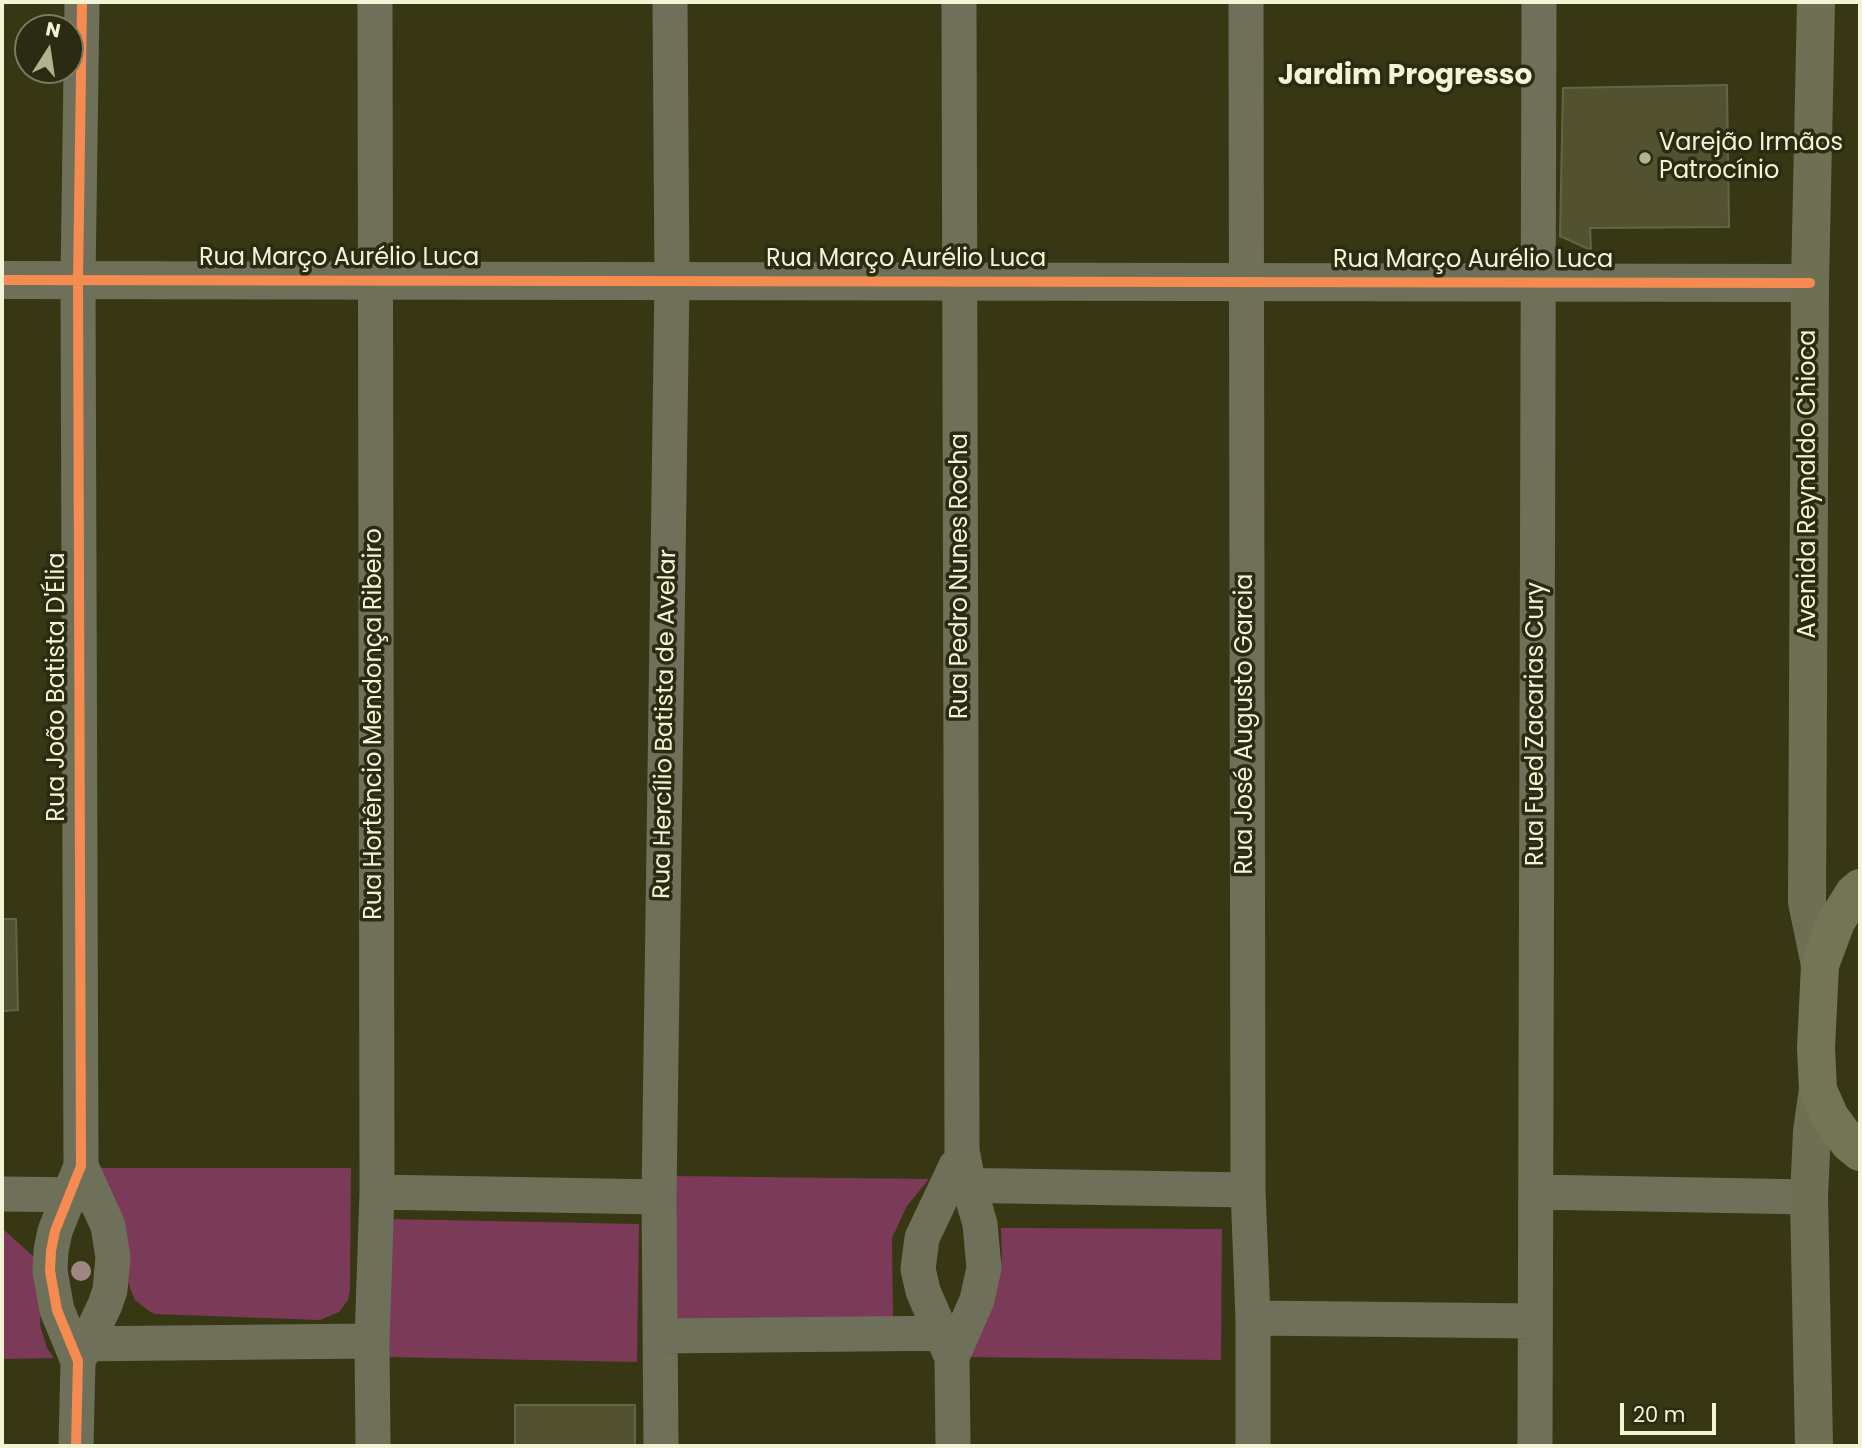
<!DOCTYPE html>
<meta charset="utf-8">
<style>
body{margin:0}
#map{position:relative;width:1862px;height:1448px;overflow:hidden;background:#383714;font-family:Poppins,sans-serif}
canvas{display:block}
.frame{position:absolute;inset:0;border:4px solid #f3f4d5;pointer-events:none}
.north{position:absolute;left:14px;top:14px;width:70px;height:70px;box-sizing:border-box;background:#2b2b13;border:2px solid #7b7b61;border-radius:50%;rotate:12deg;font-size:19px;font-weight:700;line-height:28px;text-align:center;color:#f3f4d5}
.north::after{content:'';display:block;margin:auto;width:24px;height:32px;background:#b2b291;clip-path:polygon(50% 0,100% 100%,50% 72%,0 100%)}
.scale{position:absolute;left:1620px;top:1403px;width:96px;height:32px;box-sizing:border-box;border:4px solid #f3f4d5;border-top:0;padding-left:9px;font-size:21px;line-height:24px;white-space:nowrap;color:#f3f4d5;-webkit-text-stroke:5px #2b2b13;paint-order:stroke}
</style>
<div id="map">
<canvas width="1862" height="1448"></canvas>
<div class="frame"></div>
<div class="north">N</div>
<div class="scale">20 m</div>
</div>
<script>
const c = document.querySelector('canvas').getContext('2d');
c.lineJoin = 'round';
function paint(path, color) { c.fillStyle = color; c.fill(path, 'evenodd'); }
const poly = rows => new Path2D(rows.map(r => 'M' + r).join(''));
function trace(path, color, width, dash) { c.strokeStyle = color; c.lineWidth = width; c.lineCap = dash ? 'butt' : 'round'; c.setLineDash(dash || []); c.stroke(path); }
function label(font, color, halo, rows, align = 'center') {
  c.font = font + ' Poppins,sans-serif'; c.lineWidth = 7; c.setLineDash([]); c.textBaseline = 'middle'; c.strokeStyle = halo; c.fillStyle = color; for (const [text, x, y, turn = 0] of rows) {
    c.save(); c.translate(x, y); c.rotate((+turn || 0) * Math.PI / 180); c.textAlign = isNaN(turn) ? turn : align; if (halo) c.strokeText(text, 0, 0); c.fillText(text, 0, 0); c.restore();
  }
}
const green = poly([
 [95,1168,351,1168,350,1290,348,1300,339,1312,320,1320,155,1314,149,1311,135,1300,130,1288],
 [670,1176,929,1179,907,1206,892,1238,893,1321,672,1320],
 [388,1219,639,1224,637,1362,386,1357],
 [2,1228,35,1258,42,1277,40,1325,47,1348,54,1358,2,1359],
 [1001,1228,1222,1229,1221,1360,964,1357,998,1283,1002,1256]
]);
const building = poly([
 [1727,85,1729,227,1590,228,1591,250,1560,236,1563,88,1727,85],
 [2,919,16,919,18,1010,2,1011,2,919],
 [515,1405,635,1405,635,1446,515,1446,515,1405]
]);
const minor = poly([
 [1246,2,1248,1190,1253,1318,1253,1446],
 [949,1185,1248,1190],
 [377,1192,659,1197],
 [1536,1192,1809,1197],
 [2,1194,90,1195],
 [1253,1318,1534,1321],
 [660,1336,961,1333],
 [72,1344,372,1341],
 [949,1351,923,1291,918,1269,922,1238,956,1166],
 [78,1361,105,1305,110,1290,113,1257,108,1226,81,1166],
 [76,1446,78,1361,57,1310,50,1271,51,1251,55,1231,81,1166,78,280,82,2],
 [373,1446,372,1341,377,1192,375,2],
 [661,1446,659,1197,672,281,670,2],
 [953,1446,952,1357,977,1300,984,1268,980,1224,969,1186,962,1151,959,2],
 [1535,1446,1539,2]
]);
const tertiary = poly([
 [2,280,1810,283]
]);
const secondary = poly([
 [1816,2,1810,283,1807,902,1820,965],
 [1814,1446,1809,1197,1812,1131,1818,1090]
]);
const primary = poly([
 [1860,888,1854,893,1836,922,1820,965,1816,1048,1818,1090,1830,1117,1849,1143,1860,1152]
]);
const cycleway = poly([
 [2,280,1810,283],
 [76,1446,78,1361,57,1310,50,1271,51,1251,55,1231,81,1166,78,280,82,2]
]);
const trees = [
 [81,1271]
];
const markers = [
 [1645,158,7,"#b2b291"]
];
const poiNames = [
 ["Varejão Irmãos",1659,144],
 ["Patrocínio",1659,172]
];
const streetNames = [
 ["Rua Março Aurélio Luca",339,259],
 ["Rua Março Aurélio Luca",906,260],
 ["Rua Março Aurélio Luca",1473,261],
 ["Avenida Reynaldo Chioca",1809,484,-90],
 ["Rua Pedro Nunes Rocha",961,576,-90],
 ["Rua João Batista D'Élia",58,687,-90],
 ["Rua Hortêncio Mendonça Ribeiro",375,724,-90],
 ["Rua Hercílio Batista de Avelar",666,724,-89],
 ["Rua José Augusto Garcia",1246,724,-90],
 ["Rua Fued Zacarias Cury",1537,724,-90]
];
const quarterNames = [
 ["Jardim Progresso",1405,77]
];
paint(green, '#7b3a57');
paint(building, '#525231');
trace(building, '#646449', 2);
trace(minor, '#6f705a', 35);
trace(tertiary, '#6f705a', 38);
trace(secondary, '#6f6f54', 38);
trace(primary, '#747555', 38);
trace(cycleway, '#f68b52', 10);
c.fillStyle = '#a08783';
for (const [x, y] of trees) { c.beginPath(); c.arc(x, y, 10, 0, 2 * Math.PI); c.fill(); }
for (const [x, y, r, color] of markers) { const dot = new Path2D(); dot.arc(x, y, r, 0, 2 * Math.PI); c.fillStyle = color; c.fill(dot); trace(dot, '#2b2b13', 2.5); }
label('24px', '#f3f4d5', '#2b2b13', poiNames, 'left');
label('24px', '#f3f4d5', '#2b2b13', streetNames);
label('bold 28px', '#f3f4d5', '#2b2b13', quarterNames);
</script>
